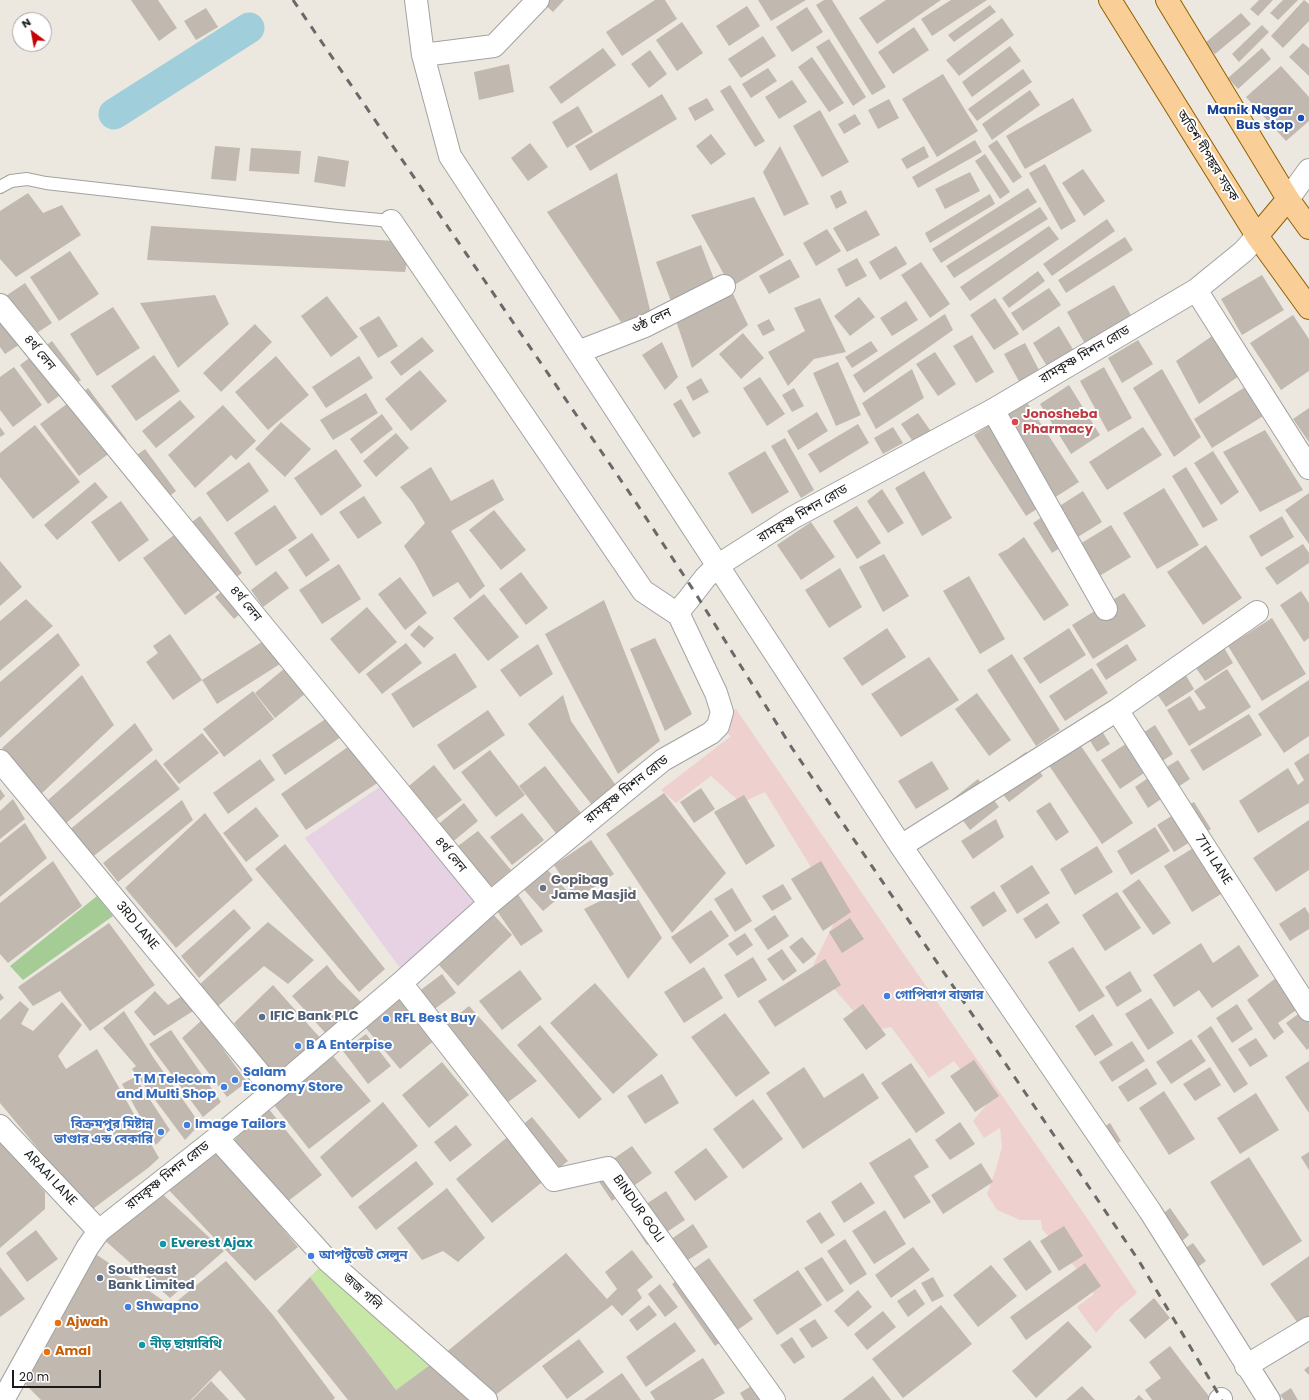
<!DOCTYPE html>
<meta charset="utf-8">
<style>
body{margin:0}
#map{position:relative;width:1309px;height:1400px;overflow:hidden;background:#ece8e0;font-family:Poppins,sans-serif}
canvas{display:block}
.north{position:absolute;left:12px;top:12px;width:40px;height:40px;box-sizing:border-box;background:#fff;border:1px solid #a4a4a4;border-radius:50%;rotate:328deg;font-size:11px;font-weight:700;line-height:16px;text-align:center;color:#1b1b1b}
.north::after{content:'';display:block;margin:auto;width:14px;height:18px;background:#c30304;clip-path:polygon(50% 0,100% 100%,50% 72%,0 100%)}
.scale{position:absolute;left:12px;top:1370px;width:89px;height:18px;box-sizing:border-box;border:2px solid #1b1b1b;border-top:0;padding-left:5px;font-size:12px;line-height:14px;white-space:nowrap;color:#1b1b1b;-webkit-text-stroke:3px #fff;paint-order:stroke}
</style>
<div id="map">
<canvas width="1309" height="1400"></canvas>
<div class="north">N</div>
<div class="scale">20 m</div>
</div>
<script>
const c = document.querySelector('canvas').getContext('2d');
c.lineJoin = 'round';
function paint(path, color) { c.fillStyle = color; c.fill(path, 'evenodd'); }
const poly = rows => new Path2D(rows.map(r => 'M' + r).join(''));
function trace(path, color, width, dash) { c.strokeStyle = color; c.lineWidth = width; c.lineCap = dash ? 'butt' : 'round'; c.setLineDash(dash || []); c.stroke(path); }
function label(font, color, halo, rows, align = 'center') {
  c.font = font + ' Poppins,"Noto Sans Bengali",sans-serif'; c.lineWidth = 4; c.setLineDash([]); c.textBaseline = 'middle'; c.strokeStyle = halo; c.fillStyle = color; for (const [text, x, y, turn = 0] of rows) {
    c.save(); c.translate(x, y); c.rotate((+turn || 0) * Math.PI / 180); c.textAlign = isNaN(turn) ? turn : align; if (halo) c.strokeText(text, 0, 0); c.fillText(text, 0, 0); c.restore();
  }
}
const commercial = poly([
 [736,709,892,937,1087,1218,1137,1293,1116,1311,1096,1333,1077,1307,1094,1294,1075,1267,1042,1229,1041,1220,1020,1220,997,1210,987,1194,996,1169,1002,1147,1000,1128,984,1138,973,1121,986,1105,954,1061,929,1078,891,1027,871,1031,813,965,839,913,765,792,741,803,711,776,676,803,661,790,731,736,715,725,722,712]
]);
const industrial = poly([
 [384,784,480,898,400,968,305,838]
]);
const grass = poly([
 [327,1260,438,1359,396,1390,310,1277]
]);
const forest = poly([
 [97,896,113,916,23,980,10,966]
]);
const canal = poly([
 [114,114,249,28]
]);
const building = poly([
 [131,0,158,0,177,28,159,41],
 [548,0,564,0,553,12,544,4],
 [655,0,665,0,677,19,622,56,606,32],
 [758,0,806,0,771,21],
 [824,0,832,0,886,87,872,95,816,5],
 [886,0,941,0,877,44,859,18],
 [951,0,987,0,932,36,921,19],
 [1259,0,1273,0,1258,16,1250,9],
 [1283,0,1298,0,1278,20,1270,13],
 [1304,0,1309,4,1309,21,1283,48,1271,36],
 [990,5,996,12,954,42,948,35],
 [747,6,760,26,729,46,716,26],
 [807,7,823,32,792,52,776,27],
 [206,8,218,27,196,40,184,21],
 [1241,13,1251,24,1215,54,1205,43],
 [1002,18,1014,35,959,76,946,60],
 [682,22,703,53,677,71,656,40],
 [1262,25,1269,32,1239,62,1232,54],
 [914,27,929,50,893,74,878,52],
 [763,36,776,56,741,78,728,59],
 [829,39,866,97,853,106,816,47],
 [1303,43,1309,48,1309,76,1289,57],
 [1010,46,1021,61,972,97,962,82],
 [603,48,616,65,561,104,549,87],
 [1262,48,1271,59,1238,89,1228,78],
 [650,50,667,74,649,88,631,64],
 [812,57,844,103,829,112,798,67],
 [509,64,514,92,479,100,474,72],
 [1281,66,1309,97,1309,121,1286,141,1246,97],
 [768,68,777,81,751,98,742,84],
 [1023,69,1032,82,977,121,968,109],
 [943,74,978,131,937,157,902,99],
 [792,80,807,102,779,119,765,97],
 [730,85,765,141,755,147,720,91],
 [1030,90,1040,105,992,140,982,124],
 [662,94,677,119,590,171,575,146],
 [707,98,714,110,695,121,688,108],
 [1073,98,1092,131,1025,169,1006,136],
 [889,99,899,118,878,129,868,110],
 [578,106,593,132,567,148,552,122],
 [820,110,849,162,822,177,793,126],
 [855,114,861,124,844,134,838,124],
 [711,134,726,154,711,165,696,146],
 [975,140,982,152,918,188,912,177],
 [997,140,1022,177,1013,183,988,146],
 [530,143,548,167,528,181,511,158],
 [215,146,240,148,236,181,211,179],
 [780,146,809,204,784,216,763,172],
 [924,146,929,157,907,169,901,159],
 [251,148,301,151,299,174,249,171],
 [985,154,1010,192,1000,199,975,161],
 [318,156,349,161,345,187,314,182],
 [1045,164,1076,221,1061,230,1029,173],
 [1083,169,1105,201,1084,216,1062,183],
 [970,172,980,191,945,209,935,189],
 [617,173,651,314,621,322,547,212],
 [1028,188,1037,202,941,263,932,249],
 [841,190,847,203,836,209,830,196],
 [28,193,43,213,62,205,81,235,16,277,0,259,0,211],
 [990,194,995,204,930,243,925,233],
 [754,197,784,255,731,287,691,215],
 [1040,207,1048,219,954,278,946,266],
 [866,210,880,235,847,252,833,228],
 [1107,219,1115,231,1052,276,1043,264],
 [151,226,411,242,405,272,147,260],
 [1049,226,1059,239,970,301,960,287],
 [827,229,841,251,816,266,803,243],
 [1125,237,1133,250,1066,293,1058,280],
 [701,245,719,292,674,309,656,262],
 [896,246,907,264,880,280,869,262],
 [70,251,99,294,59,321,30,277],
 [857,258,867,276,846,287,837,269],
 [790,259,800,277,769,294,759,276],
 [921,262,950,304,930,318,901,275],
 [1038,271,1045,281,1009,308,1002,298],
 [1262,275,1284,310,1242,335,1221,299],
 [25,283,52,323,5,354,0,347,0,300],
 [1114,285,1132,317,1085,344,1067,312],
 [1049,288,1061,305,1023,331,1011,313],
 [733,294,748,325,692,368,676,321],
 [215,295,229,324,178,368,140,303],
 [327,296,358,337,331,357,301,316],
 [859,297,875,317,850,336,834,316],
 [820,298,846,352,814,359,788,386,768,352,805,331,794,308],
 [995,298,1019,334,994,350,970,315],
 [906,301,918,320,892,336,880,318],
 [113,307,140,348,97,376,70,334],
 [945,314,953,330,864,393,853,375],
 [1293,315,1309,339,1309,371,1281,390,1250,343],
 [379,316,398,346,378,358,359,328],
 [769,319,775,330,763,336,757,325],
 [255,324,272,342,221,392,203,373],
 [1059,326,1074,351,1048,368,1033,343],
 [743,333,764,358,741,379,719,354],
 [1215,334,1239,376,1199,404,1176,361],
 [972,335,994,372,976,383,953,346],
 [422,337,434,351,401,376,390,362],
 [1138,340,1153,364,1122,383,1108,358],
 [52,341,81,380,48,404,20,365],
 [871,341,878,351,852,368,845,357],
 [662,342,678,377,665,390,642,355],
 [1025,343,1041,374,1021,385,1004,354],
 [935,352,956,384,938,396,916,364],
 [154,355,180,391,136,421,111,386],
 [276,356,309,395,268,430,235,392],
 [359,356,373,378,326,408,312,387],
 [838,362,861,415,836,426,813,373],
 [14,367,42,405,13,427,0,410,0,377],
 [1104,367,1132,418,1108,432,1080,381],
 [912,369,924,398,876,429,862,403],
 [1162,369,1201,437,1174,457,1133,388],
 [420,370,447,401,411,431,385,399],
 [760,377,785,414,767,426,743,388],
 [701,378,709,392,693,401,686,387],
 [1250,384,1268,413,1212,448,1194,419],
 [1069,385,1100,435,1071,454,1040,404],
 [88,388,127,440,79,476,40,424],
 [794,388,804,406,792,412,782,395],
 [366,393,378,413,333,440,320,420],
 [681,399,701,433,693,438,673,404],
 [180,400,195,417,156,448,142,431],
 [1026,401,1079,482,1026,516,974,435],
 [223,405,256,441,236,460,231,455,195,488,168,455],
 [1309,408,1309,442,1293,419],
 [817,412,828,431,798,450,787,431],
 [918,413,932,433,915,445,901,424],
 [382,414,393,429,361,454,350,439],
 [281,422,311,449,285,477,255,449],
 [858,424,869,443,820,473,808,454],
 [35,425,80,482,33,519,0,477,0,453],
 [0,427,5,434,0,437],
 [893,427,903,443,883,454,874,438],
 [1143,427,1162,455,1107,490,1089,462],
 [1265,430,1303,490,1260,512,1223,452],
 [396,433,409,448,376,477,363,461],
 [785,438,814,490,801,498,771,446],
 [145,449,176,491,154,508,122,466],
 [336,449,362,486,321,516,294,478],
 [765,451,789,492,752,514,728,473],
 [1213,451,1239,492,1221,505,1194,463],
 [249,462,269,491,227,522,206,493],
 [431,467,451,501,493,479,504,500,451,531,485,586,470,599,458,582,433,597,415,563,404,546,425,523,412,502,400,487],
 [1186,467,1218,520,1203,528,1172,476],
 [924,471,952,518,922,536,895,488],
 [95,482,108,497,57,540,44,525],
 [1164,488,1199,545,1157,569,1123,513],
 [882,489,904,523,888,533,867,501],
 [1083,491,1102,522,1052,553,1033,523],
 [1309,493,1309,544,1285,510],
 [364,496,382,523,358,539,339,512],
 [121,501,149,540,119,562,91,522],
 [275,505,297,538,256,566,234,533],
 [857,506,881,543,857,559,833,521],
 [494,510,526,550,501,570,469,530],
 [200,516,242,573,185,615,143,558],
 [1282,516,1294,537,1261,557,1249,536],
 [811,522,835,557,801,580,777,545],
 [1111,525,1131,557,1081,587,1062,555],
 [312,533,330,560,306,577,288,550],
 [1024,537,1069,605,1044,621,998,554,1008,549],
 [1303,544,1309,553,1309,563,1277,585,1265,568],
 [1206,545,1242,598,1203,625,1167,572],
 [884,554,909,596,883,612,859,567],
 [0,561,22,587,0,606],
 [339,564,361,599,322,624,299,590],
 [840,568,862,607,829,628,805,590],
 [276,571,289,588,263,607,251,590],
 [521,572,548,608,526,625,499,589],
 [969,576,1005,639,980,654,943,591],
 [400,577,427,613,405,630,378,594],
 [234,581,253,603,234,619,215,597],
 [1301,591,1309,603,1309,638,1304,642,1280,605],
 [1124,593,1146,626,1093,659,1072,625],
 [484,594,519,637,488,661,453,618],
 [26,599,53,626,0,671,0,621],
 [604,600,660,741,618,774,545,634],
 [367,607,397,642,359,674,330,639],
 [1272,618,1306,674,1262,701,1228,646],
 [419,625,434,638,424,648,410,635],
 [887,628,906,657,862,686,843,658],
 [1069,628,1086,655,1040,684,1023,658],
 [58,633,80,665,0,738,0,682],
 [170,634,202,680,173,700,146,662,158,653,153,646],
 [655,638,692,714,665,731,630,649],
 [265,640,280,664,217,704,202,680],
 [406,643,422,663,382,694,366,674],
 [538,644,553,674,520,697,500,670],
 [1127,644,1137,660,1106,680,1096,664],
 [1223,646,1233,663,1205,681,1194,665],
 [455,653,477,687,413,728,391,694],
 [1012,654,1060,730,1036,746,987,670],
 [929,657,959,700,901,737,871,694],
 [291,663,311,689,275,718,255,693],
 [1092,668,1108,693,1065,721,1049,696],
 [1227,669,1251,707,1189,746,1167,710,1190,696,1199,711,1206,708,1194,691],
 [1184,672,1194,689,1166,707,1155,691],
 [82,675,114,725,40,795,2,748],
 [1309,680,1309,736,1284,753,1258,714],
 [253,691,274,719,224,757,203,729],
 [977,693,1011,740,989,756,955,709],
 [563,695,571,721,617,787,592,805,528,724],
 [488,710,505,735,454,770,437,745],
 [1249,714,1262,735,1203,771,1190,750],
 [327,718,341,737,285,775,272,755],
 [135,723,153,750,64,825,47,801],
 [1155,725,1173,754,1120,789,1101,760],
 [1100,728,1110,744,1097,752,1087,736],
 [202,733,219,753,179,784,163,764],
 [355,742,382,780,306,830,281,794],
 [1079,743,1133,823,1102,844,1048,764],
 [490,750,525,795,496,817,461,772],
 [1026,752,1043,776,1009,802,990,778],
 [1309,753,1309,803,1258,833,1239,801,1288,768,1298,785,1304,780,1294,763],
 [156,759,180,789,91,858,68,831],
 [260,759,275,780,228,814,213,793],
 [1178,760,1190,779,1175,789,1162,770],
 [932,761,949,789,916,809,898,781],
 [434,765,462,800,431,823,404,790],
 [545,766,584,817,558,836,519,786],
 [1151,776,1164,797,1148,808,1135,787],
 [978,779,999,807,970,830,949,802],
 [701,788,715,809,694,823,680,802],
 [0,789,5,796,0,801],
 [664,793,726,873,672,933,606,834],
 [744,795,775,846,746,865,714,812],
 [13,799,25,819,0,839,0,811],
 [182,800,193,820,118,882,103,863],
 [1050,802,1069,832,1056,841,1036,811],
 [1194,802,1211,829,1174,852,1157,825],
 [464,803,478,821,450,844,435,827],
 [256,807,279,836,246,862,223,833],
 [205,813,253,880,176,948,125,888],
 [522,813,544,840,512,865,490,837],
 [996,819,1004,837,973,859,961,841],
 [1309,820,1309,870,1276,892,1253,858],
 [25,823,47,858,0,897,0,843],
 [1155,827,1170,851,1131,875,1117,851],
 [478,831,511,870,486,891,454,849],
 [1211,837,1239,883,1192,912,1164,866],
 [591,840,614,874,576,899,554,865],
 [285,844,385,969,359,992,255,869],
 [1097,846,1113,872,1075,895,1060,869],
 [53,861,82,906,8,963,0,954,0,903],
 [821,861,851,912,823,931,791,879],
 [542,864,567,891,543,911,519,884],
 [1032,865,1050,893,1017,914,1000,886],
 [1139,879,1171,923,1153,935,1122,891],
 [783,884,792,899,772,911,762,896],
 [630,886,662,938,628,979,584,909],
 [732,888,752,921,735,932,714,899],
 [994,891,1007,911,983,927,970,907],
 [1117,892,1141,928,1105,951,1082,915],
 [517,893,543,931,521,946,495,908],
 [1047,903,1060,923,1036,939,1023,919],
 [1305,907,1309,914,1309,929,1290,941,1279,924],
 [234,909,251,928,199,978,181,956],
 [711,910,729,936,690,964,671,937],
 [492,913,512,935,458,986,439,965],
 [775,915,789,936,768,950,754,929],
 [850,918,864,939,842,953,829,932],
 [268,922,314,960,288,984,264,966,216,1008,199,985],
 [109,923,155,985,90,1031,60,991,33,1006,18,987],
 [745,933,753,945,737,956,728,944],
 [802,937,816,954,803,964,789,947],
 [1201,943,1213,963,1239,945,1259,976,1212,1008,1199,990,1174,1007,1153,975],
 [1073,947,1105,996,1079,1012,1048,962],
 [782,949,797,971,783,981,767,959],
 [753,957,767,980,738,998,724,975],
 [825,959,841,985,775,1027,758,1001],
 [327,965,337,978,365,1006,329,1037,292,996],
 [1293,965,1309,988,1309,1001,1278,1023,1284,1032,1274,1040,1247,1000],
 [704,967,723,998,684,1023,664,992],
 [520,970,542,999,502,1030,479,1001],
 [1130,971,1142,991,1117,1007,1105,987],
 [442,974,456,993,432,1011,418,992],
 [595,983,658,1055,613,1094,550,1023],
 [273,985,322,1040,276,1079,234,1023],
 [155,991,168,1005,182,996,193,1011,154,1036,134,1012],
 [0,993,4,998,0,1001],
 [401,997,436,1039,400,1069,365,1027],
 [1151,998,1174,1033,1148,1050,1125,1014],
 [20,1001,29,1009,21,1024,33,1031,62,1002,82,1025,58,1056,66,1069,97,1049,159,1158,148,1168,90,1211,0,1103,0,1020],
 [863,1004,886,1035,866,1050,843,1019],
 [1237,1004,1253,1029,1232,1043,1216,1018],
 [469,1006,537,1081,504,1105,444,1026],
 [1309,1006,1309,1048,1307,1050,1286,1023],
 [124,1011,153,1057,200,1124,185,1140,132,1069,136,1066,103,1028],
 [725,1013,770,1073,736,1097,691,1037],
 [1093,1014,1113,1045,1095,1056,1075,1026],
 [202,1020,247,1082,227,1097,182,1038],
 [540,1025,602,1099,579,1119,517,1045],
 [1211,1026,1248,1084,1234,1093,1197,1036],
 [171,1030,221,1102,203,1117,149,1044],
 [366,1034,391,1066,368,1084,343,1051],
 [1256,1038,1268,1056,1250,1067,1238,1049],
 [1191,1039,1206,1061,1171,1084,1156,1062],
 [1132,1041,1145,1061,1112,1082,1099,1062],
 [333,1056,371,1101,309,1149,274,1105],
 [974,1060,999,1096,975,1112,950,1076],
 [1309,1061,1309,1113,1285,1077],
 [442,1062,469,1095,429,1128,402,1095],
 [911,1063,945,1113,916,1133,881,1083],
 [804,1067,824,1098,863,1073,879,1098,803,1149,766,1093],
 [1210,1067,1221,1085,1195,1101,1183,1084],
 [1147,1068,1157,1084,1128,1102,1118,1087],
 [662,1074,679,1103,645,1124,627,1096],
 [135,1077,170,1130,156,1145,122,1084],
 [1164,1091,1195,1139,1169,1155,1139,1108],
 [1256,1093,1279,1130,1240,1154,1217,1118],
 [753,1099,783,1139,743,1169,713,1129],
 [383,1102,418,1146,352,1198,320,1157],
 [268,1108,322,1175,283,1205,232,1142],
 [532,1117,568,1161,492,1223,456,1179],
 [960,1122,975,1144,950,1160,935,1140],
 [1110,1123,1121,1141,1109,1148,1098,1131],
 [456,1125,472,1145,450,1162,434,1142],
 [910,1138,929,1167,914,1176,931,1202,904,1219,869,1163],
 [0,1141,45,1192,45,1209,0,1248],
 [632,1146,652,1173,612,1201,593,1173],
 [214,1147,298,1247,255,1281,166,1187],
 [706,1148,728,1177,695,1201,674,1172],
 [1309,1152,1309,1170,1301,1157],
 [1249,1157,1302,1241,1263,1266,1210,1182],
 [416,1161,434,1184,376,1230,358,1207],
 [981,1163,993,1182,943,1214,931,1195],
 [861,1182,875,1203,844,1223,831,1202],
 [447,1188,485,1238,458,1262,443,1251,422,1260,397,1228],
 [158,1190,224,1251,170,1298,101,1237],
 [666,1191,685,1220,647,1245,628,1216],
 [1170,1208,1189,1235,1180,1243,1160,1216],
 [885,1210,906,1244,874,1264,852,1231],
 [820,1212,835,1235,821,1244,806,1221],
 [693,1224,708,1247,668,1273,654,1251],
 [1064,1226,1083,1256,1059,1271,1040,1241],
 [36,1230,58,1259,27,1282,6,1253],
 [845,1239,867,1274,850,1285,827,1251],
 [1030,1240,1052,1272,1026,1291,1003,1259],
 [1193,1243,1206,1261,1195,1269,1181,1251],
 [913,1247,930,1270,891,1298,875,1275],
 [87,1248,171,1306,226,1261,273,1315,335,1398,333,1400,246,1400,220,1370,191,1400,41,1400,23,1382],
 [632,1250,653,1277,637,1290,642,1298,622,1316,612,1305,489,1400,348,1400,277,1311,310,1277,396,1390,438,1359,566,1253,607,1299,617,1289,605,1272],
 [1309,1256,1309,1324,1302,1329,1270,1284],
 [822,1257,844,1291,827,1302,804,1268],
 [709,1258,753,1319,715,1346,672,1284],
 [1085,1263,1101,1286,1026,1340,1010,1317],
 [991,1265,1017,1296,978,1327,953,1295],
 [0,1267,25,1299,0,1317],
 [798,1270,822,1305,777,1335,753,1300],
 [933,1277,944,1296,932,1302,921,1283],
 [660,1284,678,1307,665,1317,648,1294],
 [915,1289,925,1304,908,1317,897,1301],
 [858,1290,872,1307,848,1327,834,1311],
 [1154,1298,1170,1318,1145,1339,1129,1320],
 [649,1305,657,1315,637,1331,629,1320],
 [941,1305,972,1344,903,1398,872,1359],
 [883,1311,896,1327,867,1350,854,1334],
 [815,1319,828,1338,812,1348,799,1329],
 [1068,1321,1092,1347,1036,1398,1012,1371],
 [675,1322,696,1351,646,1387,626,1357],
 [792,1337,805,1357,794,1364,780,1345],
 [579,1339,604,1372,567,1399,542,1366],
 [1170,1346,1182,1362,1212,1400,1152,1400,1145,1390,1161,1378,1149,1362],
 [703,1358,725,1393,713,1400,655,1400,650,1392],
 [1309,1366,1309,1375,1304,1370],
 [622,1373,641,1400,584,1400],
 [769,1375,784,1400,744,1400,740,1393],
 [873,1376,891,1400,842,1400],
 [211,1381,229,1400,192,1400],
 [1082,1386,1095,1400,1066,1400],
 [1291,1388,1298,1400,1284,1400,1280,1395],
 [1139,1395,1144,1400,1134,1400]
]);
const service = poly([
 [0,187,11,181,27,179,46,183,338,216,391,221]
]);
const minor = poly([
 [416,0,423,55,450,156,901,846,1150,1211,1269,1400],
 [423,55,494,46,538,0],
 [1288,199,1309,170],
 [391,221,643,591,679,615],
 [1196,290,1309,468],
 [0,305,490,903],
 [578,352,645,326,724,286],
 [993,410,1106,609],
 [1117,710,1257,612],
 [0,761,274,1091],
 [901,846,1117,710,1309,1010],
 [401,983,554,1180,608,1168,774,1400],
 [0,1126,99,1231],
 [217,1138,327,1260,486,1400],
 [1246,1366,1309,1328],
 [3,1400,87,1248,99,1231,217,1138,274,1091,401,983,490,903,647,773,663,760,711,733,718,726,722,712,716,693,679,615,682,607,688,600,705,578,717,566,792,518,993,410,1196,290,1244,251,1257,236],
 [1220,1400,1221,1399]
]);
const primary = poly([
 [1110,0,1257,236,1309,308],
 [1167,0,1288,199,1309,228],
 [1257,236,1288,199]
]);
const rail = poly([
 [293,0,633,498,694,591,792,748,1139,1261,1222,1400]
]);
const markers = [
 [1301,118,4,"#1a4fb4"],
 [1015,422,4,"#e0444e"],
 [543,888,4,"#6b7280"],
 [887,996,4,"#3f7fe0"],
 [262,1017,4,"#5c6f8a"],
 [386,1019,4,"#3f7fe0"],
 [298,1046,4,"#3f7fe0"],
 [235,1080,4,"#3f7fe0"],
 [224,1087,4,"#3f7fe0"],
 [187,1125,4,"#3f7fe0"],
 [161,1132,4,"#3f7fe0"],
 [163,1244,4,"#0f9aa8"],
 [311,1256,4,"#3f7fe0"],
 [100,1278,4,"#5c6f8a"],
 [128,1307,4,"#3f7fe0"],
 [58,1323,4,"#e8710a"],
 [142,1345,4,"#0f9aa8"],
 [47,1352,4,"#e8710a"]
];
const transitNames = [
 ["Manik Nagar",1293,111],
 ["Bus stop",1293,126]
];
const streetNames = [
 ["অতিশ দীপঙ্কর সড়ক",1207,156,58],
 ["৬ষ্ঠ লেন",652,321,-25],
 ["৪র্থ লেন",39,353,51],
 ["রামকৃষ্ণ মিশন রোড",1085,355,-30],
 ["রামকৃষ্ণ মিশন রোড",803,514,-30],
 ["৪র্থ লেন",245,604,51],
 ["রামকৃষ্ণ মিশন রোড",627,790,-38],
 ["৪র্থ লেন",450,855,51],
 ["7TH LANE",1213,860,57],
 ["3RD LANE",137,926,50],
 ["রামকৃষ্ণ মিশন রোড",168,1176,-38],
 ["ARAAI LANE",50,1178,47],
 ["BINDUR GOLI",638,1209,55],
 ["জজ গলি",362,1292,42]
];
const healthNames = [
 ["Jonosheba",1023,415],
 ["Pharmacy",1023,430]
];
const worshipNames = [
 ["Gopibag",551,881],
 ["Jame Masjid",551,896]
];
const shopNames = [
 ["গোপিবাগ বাজার",895,996],
 ["RFL Best Buy",394,1019],
 ["B A Enterpise",306,1046],
 ["Salam",243,1073],
 ["Economy Store",243,1088],
 ["T M Telecom",216,1080,"right"],
 ["and Multi Shop",216,1095,"right"],
 ["বিক্রমপুর মিষ্টান্ন",153,1125,"right"],
 ["ভাণ্ডার এন্ড বেকারি",153,1140,"right"],
 ["Image Tailors",195,1125],
 ["আপটুঁডেট সেলুন",319,1256],
 ["Shwapno",136,1307]
];
const serviceNames = [
 ["IFIC Bank PLC",270,1017],
 ["Southeast",108,1271],
 ["Bank Limited",108,1286]
];
const cultureNames = [
 ["Everest Ajax",171,1244],
 ["নীড় ছায়াবিথি",150,1345]
];
const foodNames = [
 ["Ajwah",66,1323],
 ["Amal",55,1352]
];
paint(commercial, '#eed0cf');
paint(industrial, '#e6d2e2');
paint(grass, '#c6e7a5');
paint(forest, '#a5cc95');
trace(canal, '#a0ceda', 31);
paint(building, '#c1b8b0');
trace(service, '#a2a2a2', 14);
trace(minor, '#a2a2a2', 24);
trace(primary, '#906002', 24);
trace(service, '#fff', 12);
trace(minor, '#fff', 22);
trace(primary, '#facf97', 22);
trace(rail, '#696969', 3, [8, 8]);
for (const [x, y, r, color] of markers) { const dot = new Path2D(); dot.arc(x, y, r, 0, 2 * Math.PI); c.fillStyle = color; c.fill(dot); trace(dot, '#fff', 1.5); }
label('bold 13px', '#164399', '#fff', transitNames, 'right');
label('13px', '#1b1b1b', '#fff', streetNames);
label('bold 13px', '#be3a42', '#fff', healthNames, 'left');
label('bold 13px', '#5b616d', '#fff', worshipNames, 'left');
label('bold 13px', '#366cbe', '#fff', shopNames, 'left');
label('bold 13px', '#4e5e75', '#fff', serviceNames, 'left');
label('bold 13px', '#0d838f', '#fff', cultureNames, 'left');
label('bold 13px', '#c56008', '#fff', foodNames, 'left');
</script>
